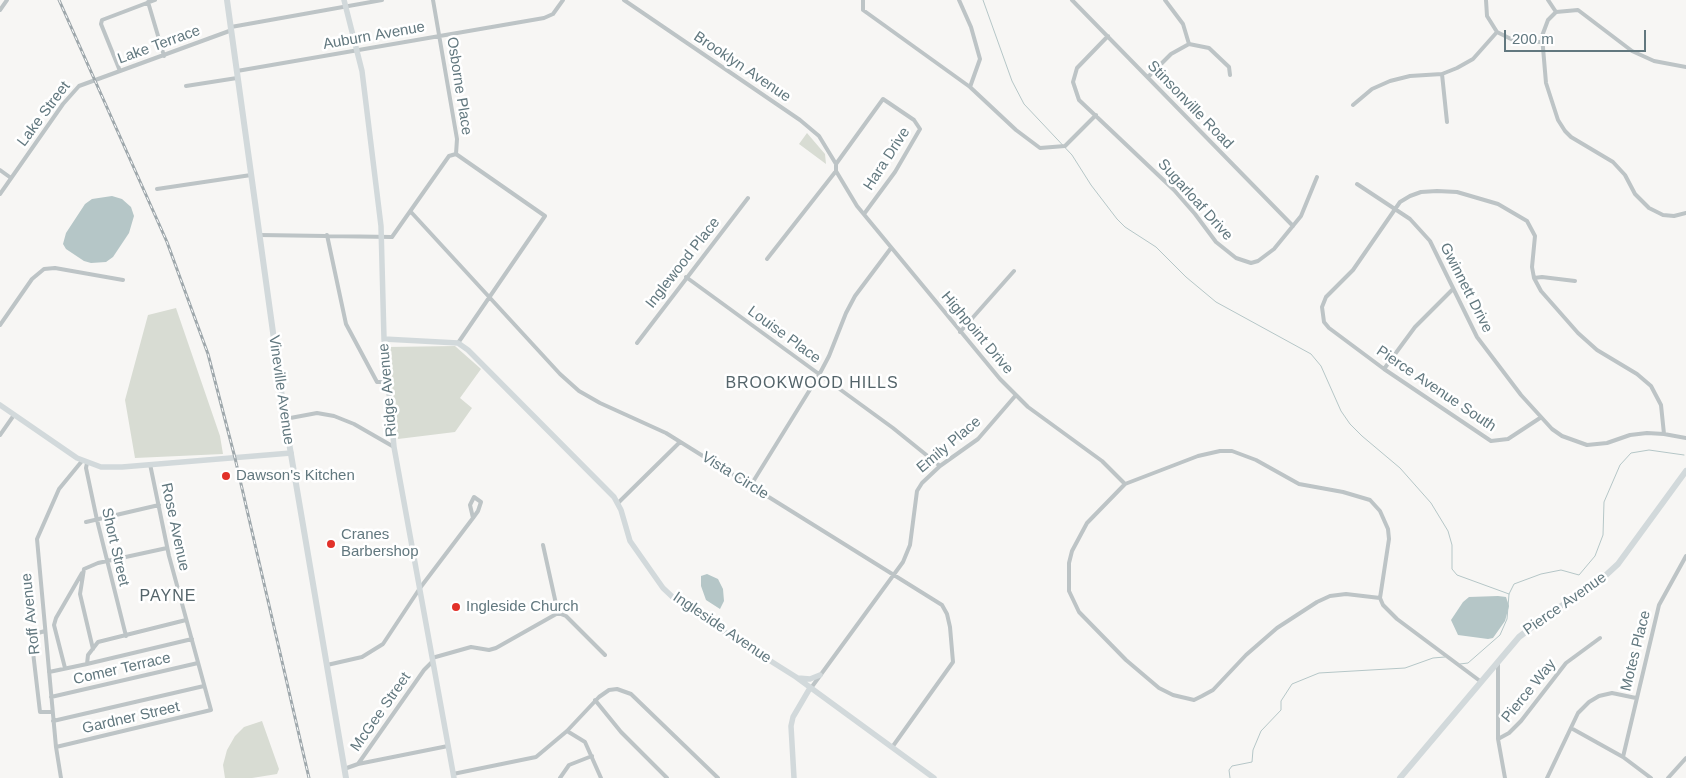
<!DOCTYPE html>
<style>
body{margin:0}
#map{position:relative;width:1686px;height:778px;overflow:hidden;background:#f7f6f4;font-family:Helvetica,sans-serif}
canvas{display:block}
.scale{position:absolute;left:1504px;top:30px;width:142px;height:22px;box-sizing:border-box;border:2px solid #62787f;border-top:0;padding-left:6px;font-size:15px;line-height:18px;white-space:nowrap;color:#62787f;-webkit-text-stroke:4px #fff;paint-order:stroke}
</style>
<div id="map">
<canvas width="1686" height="778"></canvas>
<div class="scale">200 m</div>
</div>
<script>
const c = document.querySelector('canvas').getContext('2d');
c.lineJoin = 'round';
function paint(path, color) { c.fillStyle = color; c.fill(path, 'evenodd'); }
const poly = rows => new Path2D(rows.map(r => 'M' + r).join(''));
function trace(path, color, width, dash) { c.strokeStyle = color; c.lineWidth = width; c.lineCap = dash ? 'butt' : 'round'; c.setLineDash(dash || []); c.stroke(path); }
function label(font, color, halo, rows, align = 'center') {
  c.font = font + ' Helvetica,sans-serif'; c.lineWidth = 5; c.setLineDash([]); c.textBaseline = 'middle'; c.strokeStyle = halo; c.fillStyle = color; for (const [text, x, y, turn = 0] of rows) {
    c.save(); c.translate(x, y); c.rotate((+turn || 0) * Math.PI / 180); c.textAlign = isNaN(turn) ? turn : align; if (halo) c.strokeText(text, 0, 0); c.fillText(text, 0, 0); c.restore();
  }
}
const green = poly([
 [807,133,825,154,826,164,799,144],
 [176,308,220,436,223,454,135,458,125,400,148,315],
 [455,346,481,369,460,398,472,408,455,432,398,439,388,347],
 [262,721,279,769,277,774,252,778,225,778,223,765,227,750,235,736,244,727]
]);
const water = poly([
 [112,196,122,199,131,207,134,216,129,233,113,257,106,262,91,263,84,261,66,249,63,244,66,233,85,204,92,199],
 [707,574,718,579,723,589,724,601,720,609,706,600,701,586,701,576],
 [1498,596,1506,597,1509,606,1505,621,1493,638,1488,639,1458,635,1451,620,1463,602,1469,597]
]);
const stream = poly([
 [983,0,1012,81,1024,104,1072,155,1091,185,1117,219,1125,227,1156,247,1186,277,1216,302,1311,354,1321,366,1341,411,1350,424,1362,436,1400,468,1431,503,1448,531,1452,545,1452,569,1457,575,1509,594],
 [1460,664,1468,663,1500,635,1507,619,1509,594,1514,584,1541,574,1561,570,1579,575,1595,556,1603,535,1604,502,1620,465,1631,453,1649,450,1684,455],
 [1230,778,1229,770,1232,766,1252,762,1253,750,1261,731,1281,710,1281,701,1292,684,1319,673,1405,668,1433,658,1445,657]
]);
const street = poly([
 [433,0,457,139,456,154,545,216,458,343],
 [624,0,800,120,819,136,836,164],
 [863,0,863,10,970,87,980,59,971,27,959,0],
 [1072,0,1293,226],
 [1165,0,1183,24,1189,44],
 [1486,0,1487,16,1497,32,1515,41,1541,42],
 [1548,0,1556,12],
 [148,2,164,56],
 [0,10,7,0],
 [231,27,382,0],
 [1108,36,1077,68,1073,82,1079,100,1174,190,1195,214,1216,242,1236,258,1251,263,1258,261,1274,249,1301,216,1317,177],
 [1686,67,1654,61,1632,51,1578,10,1556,12,1548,20,1542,36,1546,83,1558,120,1565,131,1571,137,1613,162,1625,175,1635,194,1649,208,1663,215,1674,216,1686,213],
 [120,71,101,24,102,20,155,0],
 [237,71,544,18,553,14,563,0],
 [1442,74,1447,122],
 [1148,77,1171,54,1189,44,1209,48,1229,67,1230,75],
 [186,86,237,78],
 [970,87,1016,130,1040,148,1065,146,1096,115],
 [1353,105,1372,89,1390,81,1410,76,1442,74,1457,68,1473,59,1497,32],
 [0,170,11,178],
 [836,171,857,206,1000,379,1028,407,1102,461,1125,484],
 [1357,184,1410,219,1430,241,1477,337,1521,395,1552,429,1562,436,1587,445,1607,443,1630,435,1647,433,1664,434,1686,438],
 [157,189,251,175],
 [0,194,63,104,79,86,232,30],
 [411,212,560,374,579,391,600,403,666,433,942,605,947,614,950,627,953,662,893,746],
 [260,235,392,237,449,156,456,154],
 [327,235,346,324,377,382,388,382],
 [767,259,836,171,836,164,883,99,914,120,920,129,895,172,864,214],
 [686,277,893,428,940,466],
 [1534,278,1542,277,1575,281],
 [0,325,32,279,44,269,55,268,123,280],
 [960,332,1014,271],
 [637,343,748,198],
 [1384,369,1415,327,1453,289],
 [1540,418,1508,439,1491,441,1384,369,1329,328,1324,322,1322,307,1326,297,1353,270,1400,202,1410,196,1421,192,1437,191,1457,192,1498,204,1527,221,1535,236,1532,267,1534,278,1541,291,1578,333,1597,350,1637,374,1651,386,1661,405,1664,434],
 [285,419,317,413,334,416,354,424,394,447],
 [0,435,14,415],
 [87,463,86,468,97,520,126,636],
 [751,485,819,375,829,356,846,313,855,296,891,248],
 [618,503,680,442],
 [86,522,159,505],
 [543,545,558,613,566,616,605,655],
 [1380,598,1389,539,1388,529,1380,511,1370,500,1343,492,1299,484,1256,460,1232,451,1220,451,1198,456,1125,484,1087,523,1072,551,1069,563,1069,591,1079,612,1126,660,1159,688,1173,695,1194,700,1202,696,1213,690,1246,655,1277,628,1317,602,1330,596,1346,594,1380,598,1383,605,1397,619,1480,681],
 [45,631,31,635,40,712,52,712],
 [93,649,80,594,84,569,98,563,167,548],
 [432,658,471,647,489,650,496,648,558,613],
 [87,664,192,639],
 [1498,664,1498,739,1505,778],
 [327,665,362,657,383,644,420,588,473,518,478,511,481,502,474,497,470,505,473,518],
 [65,668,54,625,56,618,82,573],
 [49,672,87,664,88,655,98,642,186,620],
 [811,688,903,562,910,545,917,491,922,483,940,466,978,439,1016,395],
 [51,697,198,663],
 [595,700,621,732,667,778],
 [53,721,204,686],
 [1571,728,1623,757,1651,778],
 [567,731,585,742,601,778],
 [1498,739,1509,733,1521,721,1566,663,1600,638],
 [56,747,211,710,169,556,150,464],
 [1623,757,1659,605,1686,556],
 [358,764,448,746],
 [344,769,358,764,424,670,432,662],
 [453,774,536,757,567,731,599,697,609,690,617,689,631,694,718,778],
 [61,778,56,747,37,539,59,489,82,461],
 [560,778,569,765,592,756],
 [1547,778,1578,713,1589,702,1599,696,1612,693,1636,698],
 [1668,778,1686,758]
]);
const secondary = poly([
 [344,0,362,71,381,226,384,339,394,447,454,778],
 [384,339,458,343,468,350,614,497,621,510,630,541,663,588,680,604,796,677,934,778],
 [0,405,77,458,101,467,122,467,291,453],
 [798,678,810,679,820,675],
 [794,778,791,726,793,717,810,688]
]);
const primary = poly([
 [227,0,285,419,346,778],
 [1400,778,1519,637,1554,610,1592,588,1618,564,1686,471]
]);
const rail = poly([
 [59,0,167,242,208,354,235,458,309,778]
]);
const markers = [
 [226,476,5,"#e23129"],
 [331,544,5,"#e23129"],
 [456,607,5,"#e23129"]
];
const streetNames = [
 ["Auburn Avenue",374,36,-10],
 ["Lake Terrace",159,45,-20],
 ["Brooklyn Avenue",742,67,34],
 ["Osborne Place",459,86,81],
 ["Stinsonville Road",1190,105,46],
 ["Lake Street",44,114,-53],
 ["Hara Drive",887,159,-57],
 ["Sugarloaf Drive",1195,200,48],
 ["Inglewood Place",683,263,-52],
 ["Gwinnett Drive",1466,288,63],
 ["Highpoint Drive",977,333,50],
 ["Louise Place",784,335,36],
 ["Pierce Avenue South",1436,389,34],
 ["Vineville Avenue",281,390,82],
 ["Ridge Avenue",388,390,-95],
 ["Emily Place",949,445,-40],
 ["Vista Circle",735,476,32],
 ["Rose Avenue",175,527,78],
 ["Short Street",115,547,77],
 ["Pierce Avenue",1565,604,-35],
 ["Roff Avenue",31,614,-96],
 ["Ingleside Avenue",722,628,34],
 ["Motes Place",1636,651,-76],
 ["Comer Terrace",122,669,-13],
 ["Pierce Way",1529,691,-51],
 ["McGee Street",381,712,-55],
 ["Gardner Street",131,718,-13]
];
const poiNames = [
 ["Dawson's Kitchen",236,476],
 ["Cranes",341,535],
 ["Barbershop",341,552],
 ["Ingleside Church",466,607]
];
const neighbourhoodNames = [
 ["BROOKWOOD HILLS",812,384],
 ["PAYNE",168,597]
];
paint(green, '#d8dcd3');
paint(water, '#b5c6c7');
trace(stream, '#b5c6c7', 1);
trace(street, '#bdc4c6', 4);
trace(secondary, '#d2d9db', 5.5);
trace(primary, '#d2d9db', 6);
trace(rail, '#9fa8ac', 3);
trace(rail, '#fff', 1, [4]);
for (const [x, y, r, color] of markers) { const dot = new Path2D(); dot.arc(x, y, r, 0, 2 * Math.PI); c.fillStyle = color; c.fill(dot); trace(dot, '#fff', 2); }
label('15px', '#62787f', '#fff', streetNames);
label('15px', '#62787f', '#fff', poiNames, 'left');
c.letterSpacing = '1px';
label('16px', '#54646a', '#fff', neighbourhoodNames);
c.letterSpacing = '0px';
</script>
